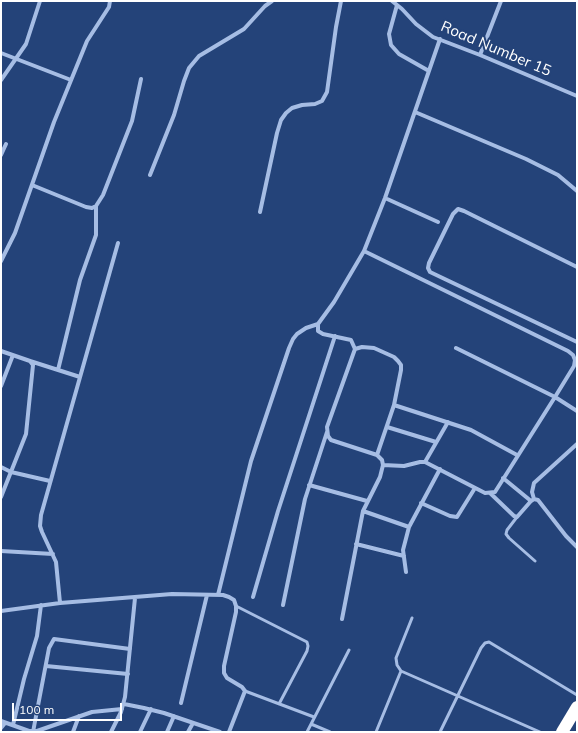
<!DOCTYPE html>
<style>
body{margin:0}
#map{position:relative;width:578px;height:733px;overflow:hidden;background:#244379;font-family:Mulish,sans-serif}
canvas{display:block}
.frame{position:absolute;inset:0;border:2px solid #fff;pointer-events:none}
.scale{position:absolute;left:12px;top:703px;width:110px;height:18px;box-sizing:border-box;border:2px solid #fff;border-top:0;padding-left:5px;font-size:12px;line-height:14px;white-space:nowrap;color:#fff;-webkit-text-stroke:3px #244379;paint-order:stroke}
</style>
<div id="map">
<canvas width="578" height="733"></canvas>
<div class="frame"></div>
<div class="scale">100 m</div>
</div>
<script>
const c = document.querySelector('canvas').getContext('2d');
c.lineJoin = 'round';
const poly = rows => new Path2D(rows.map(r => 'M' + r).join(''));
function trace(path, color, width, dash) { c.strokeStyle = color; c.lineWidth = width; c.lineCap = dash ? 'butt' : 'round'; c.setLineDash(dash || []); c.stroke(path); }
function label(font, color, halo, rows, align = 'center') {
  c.font = font + ' Mulish,sans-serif'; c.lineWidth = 4; c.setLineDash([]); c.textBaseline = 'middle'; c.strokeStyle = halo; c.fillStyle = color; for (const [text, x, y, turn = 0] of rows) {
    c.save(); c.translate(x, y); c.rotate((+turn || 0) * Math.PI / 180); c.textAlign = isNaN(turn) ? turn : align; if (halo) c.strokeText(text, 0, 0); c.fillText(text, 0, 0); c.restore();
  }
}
const lane = poly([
 [517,517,507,530,506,534,509,538,535,561],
 [236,606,307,642,308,646,307,651,279,704],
 [412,618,396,658,397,665,401,671,540,732],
 [245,691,314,717],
 [311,724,330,732],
 [307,732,349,650],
 [376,732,401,671],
 [440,732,481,648,485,643,489,642,577,695]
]);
const street = poly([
 [392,1,402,9,416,24,433,37,480,55,577,96],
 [397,5,389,34,391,45,399,54,429,71],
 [1,53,71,80],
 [480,55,501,1],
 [1,80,26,44,40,1],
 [415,112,526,159,558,175,577,191],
 [1,155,6,144],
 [150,175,174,115,184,81,189,68,199,56,244,29,265,6,272,1],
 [32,185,86,207,92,208,96,206,103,195,132,121,141,79],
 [385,198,438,222],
 [260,212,277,133,281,120,286,113,292,108,302,105,315,104,322,101,327,92,336,27,341,1],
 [364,251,568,351,573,355,575,360,574,366,555,397,495,492,485,493,425,462,420,462,404,466,383,465],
 [1,261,15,233,54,122,87,41,109,7,110,1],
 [577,267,464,211,458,209,453,214,429,263,428,268,430,272,577,342],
 [456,348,555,397,577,411],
 [355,349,362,347,374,348,394,357,398,361,401,365,401,370,394,405,377,455],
 [1,351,30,361,33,365,26,434,1,497],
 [30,361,80,377],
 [58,370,80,280,96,235,96,206],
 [1,386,13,355],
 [394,405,471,430,517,455],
 [387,427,436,442],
 [425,462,448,422],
 [1,467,11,472,50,481],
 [503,478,531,501],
 [309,485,367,501],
 [490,493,514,516,517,517,531,501,534,499,538,500,566,536,577,547],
 [534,499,532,492,534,483,577,444],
 [421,503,450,516,457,517,475,488],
 [363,511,409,527],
 [356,544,404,556],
 [1,551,53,554],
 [406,572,403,550,409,527,440,469],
 [218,595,251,461,289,348,293,339,297,334,306,328,318,324],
 [253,597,278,511,335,336],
 [60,603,56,562,42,532,40,526,41,515,118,243],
 [283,605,305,499,327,432],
 [1,611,60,603,172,594,223,595,229,597,234,600,236,606,236,612,224,666,224,673,227,678,242,687,245,691,229,732],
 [342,619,363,511,380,477,383,465,382,460,377,455,331,440,328,436,327,427,355,349,351,340,323,334,318,331,318,324,334,302,364,251,385,198,440,39],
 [46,666,128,674],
 [181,703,207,595],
 [124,704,144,708,164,713,220,732],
 [1,721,29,731,37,731,92,712,122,709],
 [13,725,24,679,37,636,41,605],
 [1,728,5,723],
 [33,732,49,648,54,639,130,649],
 [73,732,79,716],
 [111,732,121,712,125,697,135,598],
 [140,732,151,709],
 [167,732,174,716],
 [188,732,193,723]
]);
const highway = poly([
 [562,732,577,707]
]);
const streetNames = [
 ["Road Number 15",496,49,23]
];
trace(lane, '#a6bde4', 3);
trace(street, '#a6bde4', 4);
trace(highway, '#fff', 12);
label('15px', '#fff', '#244379', streetNames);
</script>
